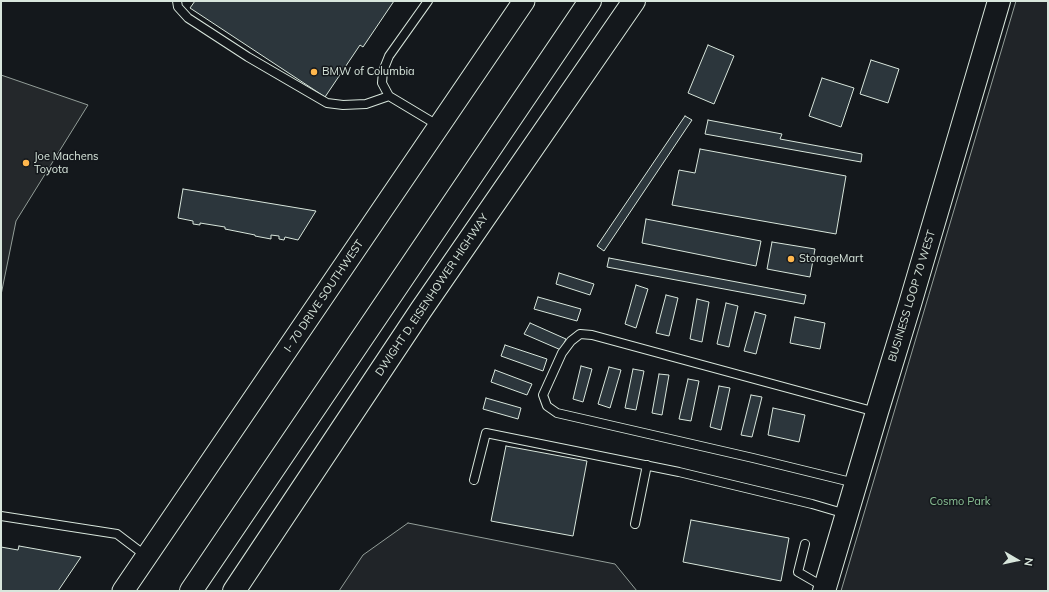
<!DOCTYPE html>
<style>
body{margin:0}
#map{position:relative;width:1049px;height:592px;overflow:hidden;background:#14181c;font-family:Mulish,sans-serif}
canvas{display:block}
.frame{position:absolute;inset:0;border:2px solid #d8e6dc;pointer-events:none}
.north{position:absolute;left:997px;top:540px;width:40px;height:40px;-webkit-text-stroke:3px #14181c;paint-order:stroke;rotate:99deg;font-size:11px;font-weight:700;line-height:16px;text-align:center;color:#d8e6dc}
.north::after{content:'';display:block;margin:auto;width:14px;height:18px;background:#d8e6dc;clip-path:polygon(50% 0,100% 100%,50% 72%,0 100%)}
</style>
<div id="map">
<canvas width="1049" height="592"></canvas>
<div class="frame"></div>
<div class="north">N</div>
</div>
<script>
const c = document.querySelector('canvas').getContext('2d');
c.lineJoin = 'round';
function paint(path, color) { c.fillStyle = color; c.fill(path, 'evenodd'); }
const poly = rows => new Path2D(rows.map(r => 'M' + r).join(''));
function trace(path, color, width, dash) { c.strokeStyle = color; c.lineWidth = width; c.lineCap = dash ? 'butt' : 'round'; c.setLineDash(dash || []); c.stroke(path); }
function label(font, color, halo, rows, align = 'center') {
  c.font = font + ' Mulish,sans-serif'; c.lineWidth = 3; c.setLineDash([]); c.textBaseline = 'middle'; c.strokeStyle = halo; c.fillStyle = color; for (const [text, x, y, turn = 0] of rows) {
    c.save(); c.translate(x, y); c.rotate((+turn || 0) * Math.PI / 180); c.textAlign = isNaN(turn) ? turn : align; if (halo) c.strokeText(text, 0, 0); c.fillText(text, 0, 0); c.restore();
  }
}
const green = poly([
 [1016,1,1048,1,1048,591,841,591,1016,1],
 [408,523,615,564,637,591,339,591,363,555,408,523]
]);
const parking = poly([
 [1,75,88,105,16,221,1,295,1,75]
]);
const building = poly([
 [195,1,394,1,363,47,360,45,325,97,190,8,195,1],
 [708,45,734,56,714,104,688,93,708,45],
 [871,60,899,69,888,103,860,94,871,60],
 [822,78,854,88,841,127,809,116,822,78],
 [685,116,692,120,604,251,597,246,685,116],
 [708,120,782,134,780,139,862,154,861,162,705,134,708,120],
 [700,149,846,176,836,234,672,205,679,170,695,173,700,149],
 [183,189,316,211,298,240,285,237,284,240,279,239,279,236,271,235,271,239,255,236,255,235,225,229,225,227,200,223,200,225,193,224,193,221,178,218,183,189],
 [646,219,761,241,756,266,642,243,646,219],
 [772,242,815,249,810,277,767,269,772,242],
 [609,258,806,295,804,304,607,267,609,258],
 [559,273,594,284,590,295,556,284,559,273],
 [636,285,648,289,636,328,625,324,636,285],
 [666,295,678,298,669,336,656,333,666,295],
 [538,297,581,309,577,321,534,309,538,297],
 [697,299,709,302,702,342,690,339,697,299],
 [726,303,738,306,729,347,717,344,726,303],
 [755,312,766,315,756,354,744,351,755,312],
 [795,317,825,323,820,349,790,343,795,317],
 [530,323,566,339,561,350,524,334,530,323],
 [505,345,547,359,543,371,501,356,505,345],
 [581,366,592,369,583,402,573,399,581,366],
 [609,367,621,370,610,408,598,404,609,367],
 [633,369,644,371,636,410,625,408,633,369],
 [495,370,532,384,527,395,491,382,495,370],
 [659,374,669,375,662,415,652,413,659,374],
 [688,379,699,381,691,421,679,419,688,379],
 [719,386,730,388,721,430,710,427,719,386],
 [751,395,762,397,752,437,741,435,751,395],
 [486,398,521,408,518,419,483,409,486,398],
 [773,408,805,415,799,442,768,435,773,408],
 [506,446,587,461,573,536,491,521,506,446],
 [691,520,789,538,781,581,683,562,691,520],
 [19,546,81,557,58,591,1,591,1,547,18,550,19,546]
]);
const service = poly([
 [177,1,178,7,188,18,248,57,327,103,343,105,366,104,389,96],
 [428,1,389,56,383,71,382,83,389,96,439,126],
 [474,480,486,433,679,472,812,504,846,514],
 [855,483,753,458,557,413,547,406,543,395,562,353,571,341,580,334,592,335,876,412],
 [1,516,117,534,146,556],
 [635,524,647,465],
 [805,544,798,572,824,587]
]);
const tertiary = poly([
 [123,591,524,1]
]);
const secondary = poly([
 [824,591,877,412,910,304,999,1]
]);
const motorway = poly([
 [191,591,590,1],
 [234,591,421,310,634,1]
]);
const markers = [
 [314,72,4,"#ffb74d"],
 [26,163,4,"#ffb74d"],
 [791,259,4,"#ffb74d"]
];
const poiNames = [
 ["BMW of Columbia",322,72],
 ["Joe Machens",34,157],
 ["Toyota",34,170],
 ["StorageMart",799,259]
];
const streetNames = [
 ["DWIGHT D. EISENHOWER HIGHWAY",432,295,-56],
 ["I- 70 DRIVE SOUTHWEST",324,296,-56],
 ["BUSINESS LOOP 70 WEST",912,296,-73]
];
const parkNames = [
 ["Cosmo Park",960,502]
];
paint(green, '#202428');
trace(green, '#939e99', 1);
paint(parking, '#24282b');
trace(parking, '#939e99', 1);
paint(building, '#2c363c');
trace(building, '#d8e6dc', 1);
trace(service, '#d8e6dc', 10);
trace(tertiary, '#d8e6dc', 23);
trace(secondary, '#d8e6dc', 24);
trace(motorway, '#d8e6dc', 24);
trace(service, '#14181c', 8);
trace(tertiary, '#14181c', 21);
trace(secondary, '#14181c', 22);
trace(motorway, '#14181c', 22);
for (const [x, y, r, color] of markers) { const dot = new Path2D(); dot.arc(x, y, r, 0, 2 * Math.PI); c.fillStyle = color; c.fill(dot); trace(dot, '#14181c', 1.5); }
label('11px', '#d8e6dc', '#14181c', poiNames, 'left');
label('11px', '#d8e6dc', '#14181c', streetNames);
label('11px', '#8ac095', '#14181c', parkNames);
</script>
